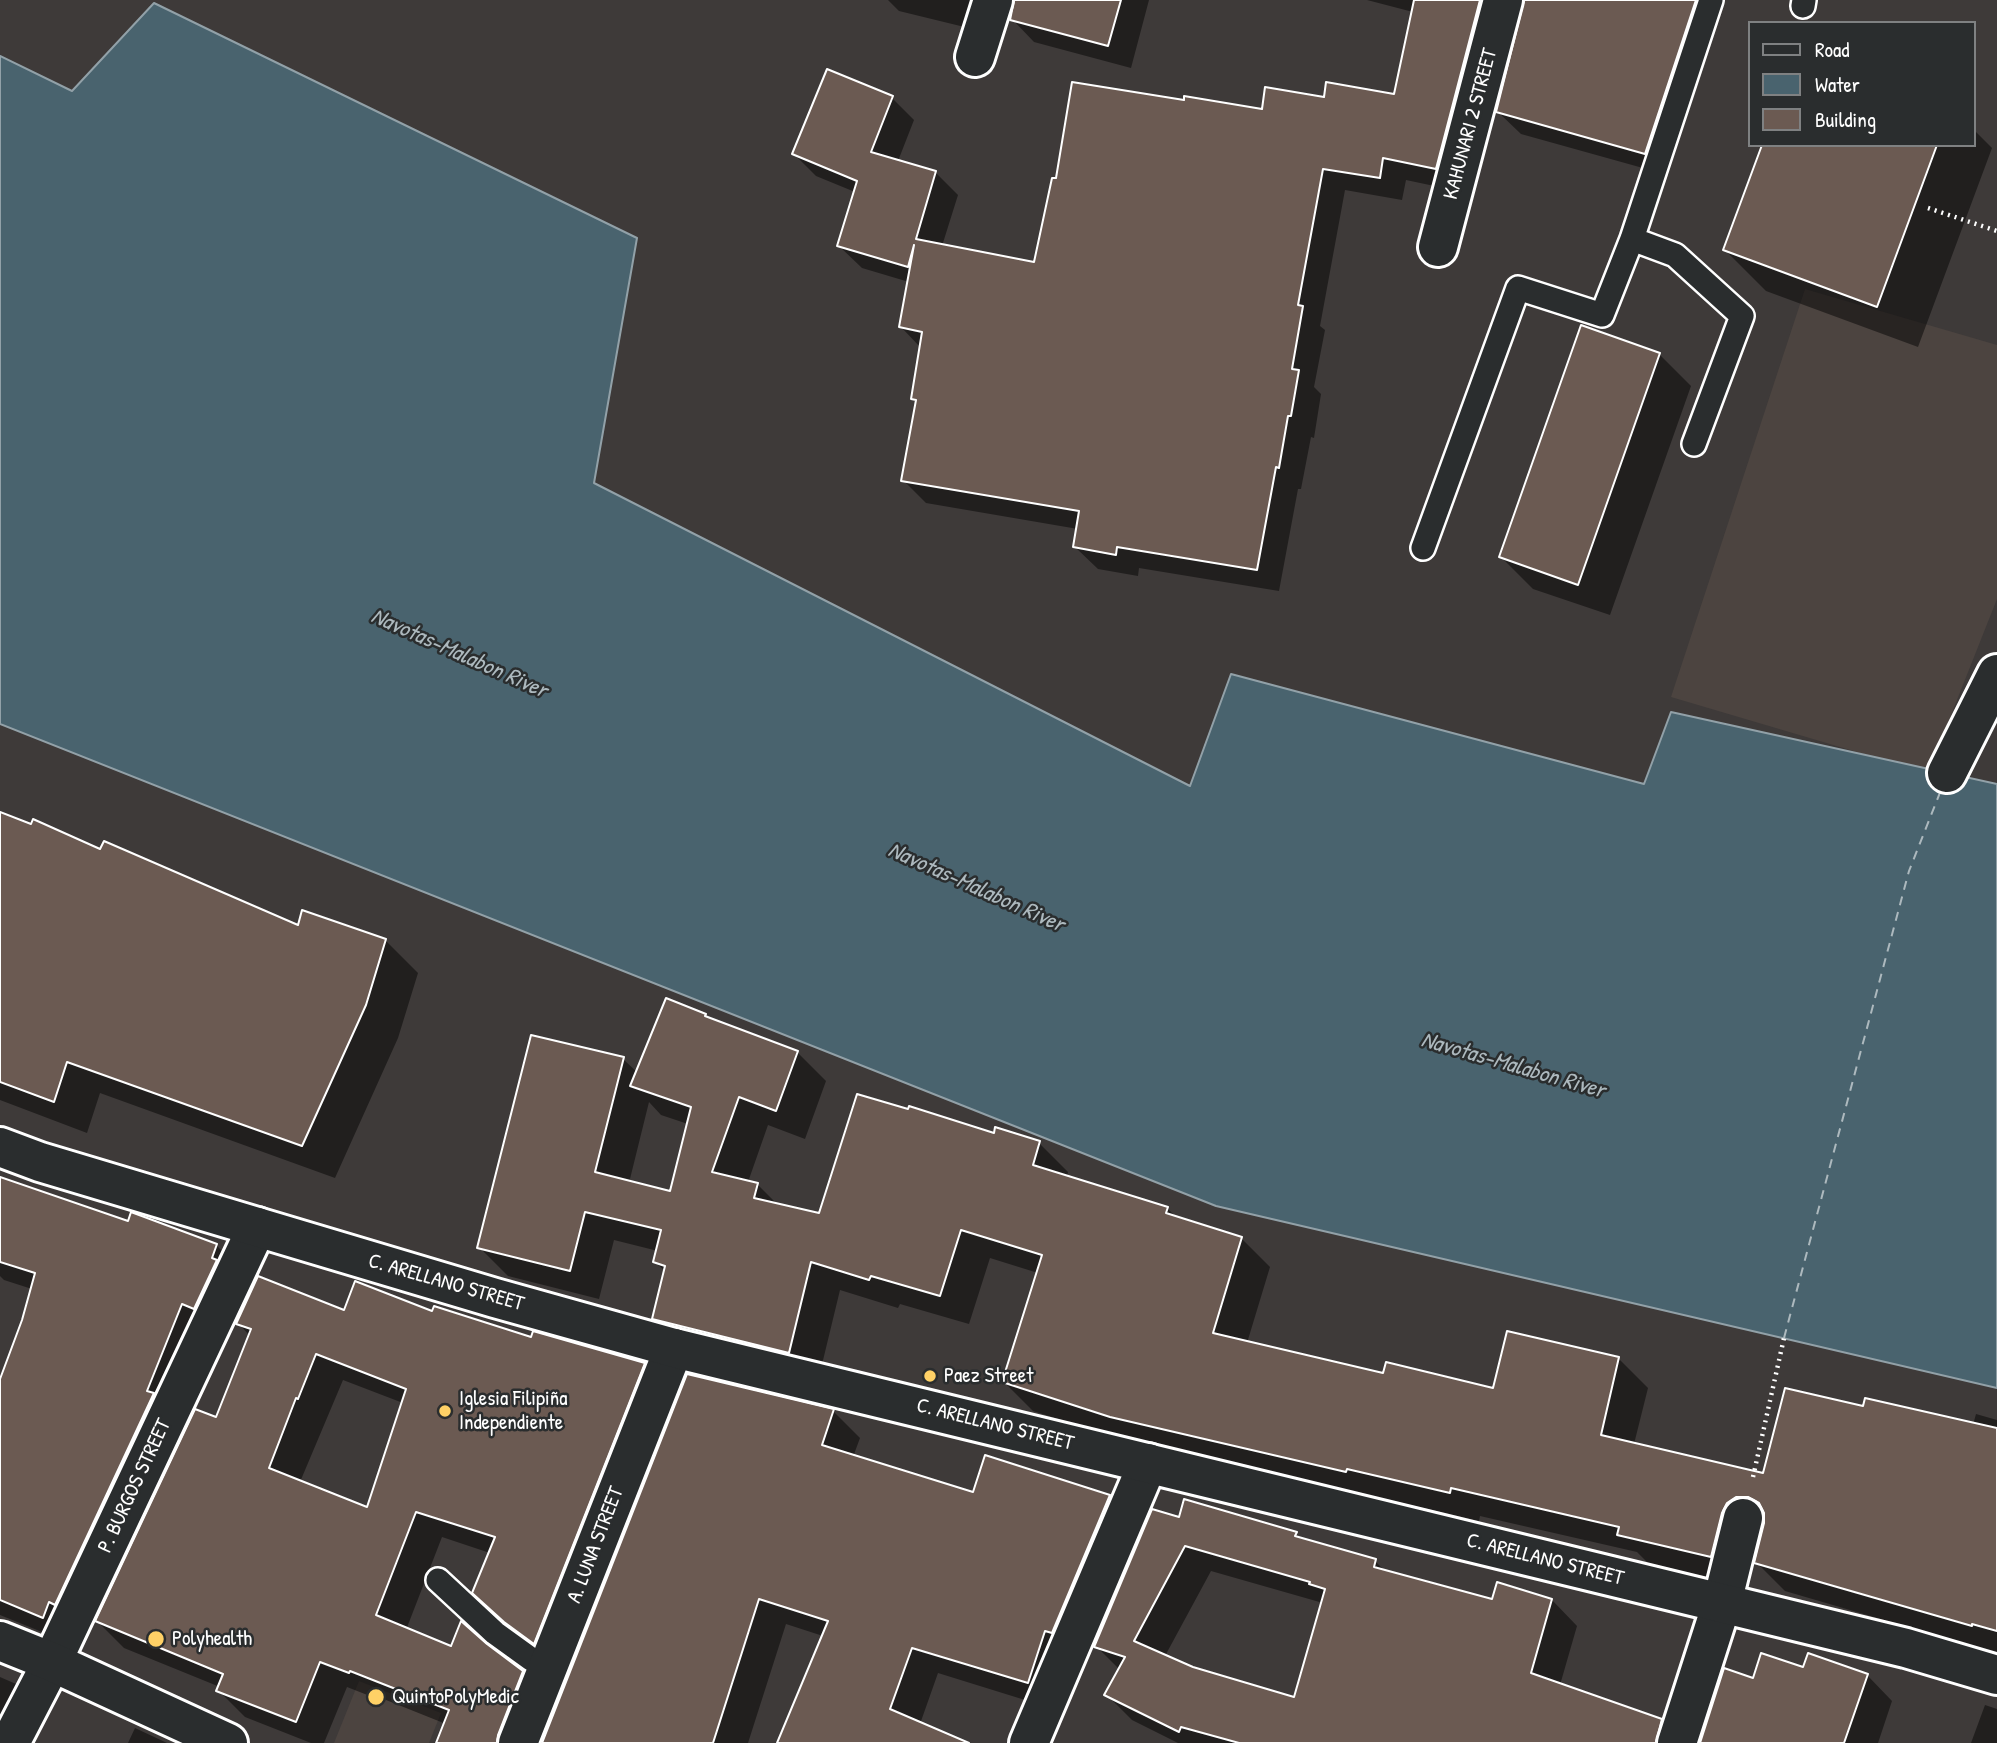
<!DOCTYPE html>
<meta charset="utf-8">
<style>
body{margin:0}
#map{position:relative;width:1997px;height:1743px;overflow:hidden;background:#3e3a39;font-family:"Patrick Hand",sans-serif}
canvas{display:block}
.legend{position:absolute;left:1748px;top:21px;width:228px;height:126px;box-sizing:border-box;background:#2a2d2e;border:2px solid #7f8182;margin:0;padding:9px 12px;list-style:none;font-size:21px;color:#fff}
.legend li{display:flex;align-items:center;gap:14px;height:35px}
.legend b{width:35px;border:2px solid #7f8182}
</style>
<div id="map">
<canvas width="1997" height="1743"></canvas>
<ul class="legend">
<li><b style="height:9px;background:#2a2d2e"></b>Road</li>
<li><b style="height:19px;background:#49636e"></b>Water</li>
<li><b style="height:19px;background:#6b5a52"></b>Building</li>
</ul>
</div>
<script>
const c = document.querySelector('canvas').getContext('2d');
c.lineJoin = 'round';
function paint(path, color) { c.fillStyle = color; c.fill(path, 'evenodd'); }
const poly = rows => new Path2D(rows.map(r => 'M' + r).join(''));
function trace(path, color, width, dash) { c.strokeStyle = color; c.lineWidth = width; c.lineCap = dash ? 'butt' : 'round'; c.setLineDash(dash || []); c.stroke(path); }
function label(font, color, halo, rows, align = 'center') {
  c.font = font + ' "Patrick Hand",sans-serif'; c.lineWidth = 5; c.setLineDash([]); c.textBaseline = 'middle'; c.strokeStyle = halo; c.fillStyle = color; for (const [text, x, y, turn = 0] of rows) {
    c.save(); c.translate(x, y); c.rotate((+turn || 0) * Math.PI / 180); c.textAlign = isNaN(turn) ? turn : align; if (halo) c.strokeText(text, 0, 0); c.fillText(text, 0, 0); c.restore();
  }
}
const built = poly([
 [1805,289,1997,345,1997,599,1928,773,1671,697],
 [359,1681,441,1713,429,1743,334,1743]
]);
const water = poly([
 [154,3,637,238,594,483,1190,786,1231,674,1644,784,1671,712,1997,784,1997,1388,1216,1206,0,724,0,56,72,91,154,3]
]);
const shadow = poly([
 [888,0,1149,0,1131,68,1034,42,1012,19,1016,1,1011,1,989,33,899,11],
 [1367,0,1725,0,1668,175,1521,134,1498,112,1526,1,1521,1,1458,191,1406,180,1402,200,1345,190,1320,326,1325,330,1314,387,1321,394,1314,438,1311,437,1301,489,1298,489,1279,591,1139,568,1138,576,1098,569,1075,547,1078,529,926,503,903,480,917,403,912,399,921,348,901,327,909,282,862,268,839,246,855,192,816,176,794,154,892,98,914,120,898,161,935,172,958,195,942,246,1035,264,1185,102,1263,111,1325,99,1395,96,1413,12],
 [1974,130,1992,148,1918,347,1766,291,1725,250,1764,145,1974,145],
 [1659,354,1691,386,1610,615,1533,589,1501,557],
 [0,814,299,927,385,940,418,973,398,1038,335,1178,100,1093,87,1133,0,1100],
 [705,1015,709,1020,797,1052,826,1081,805,1139,768,1125,748,1182,757,1184,778,1205,820,1215,995,1135,997,1130,1039,1143,1068,1172,1067,1178,1167,1208,1178,1219,1241,1238,1270,1267,1247,1343,1384,1375,1495,1390,1619,1359,1648,1388,1634,1444,1764,1475,1864,1408,1973,1425,1976,1414,1997,1420,1997,1653,1785,1591,1756,1562,1765,1526,1756,1532,1740,1585,1648,1563,1637,1552,1480,1516,1479,1521,1376,1497,1375,1500,1141,1445,1033,1411,1004,1382,1038,1273,990,1258,969,1324,900,1304,898,1308,840,1290,818,1381,683,1348,654,1319,666,1272,655,1262,658,1251,614,1240,599,1299,508,1276,479,1247,623,1059,638,1073],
 [649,1102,661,1115,688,1124,672,1193,629,1183],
 [0,1186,129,1223,216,1245,243,1272,69,1643,0,1615,0,1384,23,1321,32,1289,4,1280,0,1276],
 [345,1312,433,1313,532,1339,644,1364,670,1391,561,1669,533,1648,501,1619,490,1553,442,1537,406,1630,452,1648,486,1646,522,1672,549,1699,531,1743,438,1743,446,1724,376,1696,375,1698,347,1687,324,1743,311,1743,245,1717,218,1690,220,1687,124,1648,97,1621,217,1420,250,1336,238,1323],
 [343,1380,403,1403,368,1509,300,1482],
 [833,1411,860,1438,853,1457,974,1495,986,1457,1110,1497,1136,1523,1054,1709,938,1673,920,1724,959,1743,779,1743,823,1636,786,1624,748,1743,543,1743],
 [1180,1519,1296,1534,1302,1540,1375,1561,1386,1572,1493,1601,1552,1600,1577,1626,1560,1685,1661,1720,1683,1743,1178,1743,1132,1720,1106,1694,1120,1670,1096,1646],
 [1211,1571,1323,1603,1296,1699,1193,1669,1165,1656],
 [1804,1669,1867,1675,1892,1701,1878,1743,1702,1743,1754,1680],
 [0,1677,16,1684,36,1704,0,1743],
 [1985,1705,1997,1709,1997,1743,1971,1743],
 [135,1728,167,1743,128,1743]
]);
const ferry = poly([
 [1784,1338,1909,871,1941,790]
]);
const building = poly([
 [1014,0,1121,0,1108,46,1010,20,1014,0],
 [1414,0,1480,0,1436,169,1383,158,1380,178,1323,169,1298,305,1303,306,1292,369,1299,370,1291,416,1288,416,1279,468,1276,467,1257,570,1117,547,1116,555,1073,547,1079,511,901,481,916,400,911,399,922,332,899,327,914,245,908,267,837,246,857,181,792,154,827,69,893,96,871,152,936,171,916,239,1034,262,1052,178,1056,178,1072,82,1184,100,1184,96,1262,109,1265,87,1324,97,1326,82,1394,94,1414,0],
 [1524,0,1696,0,1645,154,1496,112,1524,0],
 [1762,145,1937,145,1877,307,1723,250,1762,145],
 [1581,325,1660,353,1578,585,1499,557,1581,325],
 [0,812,31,824,33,819,100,849,104,841,298,925,302,910,386,939,366,1005,302,1146,67,1062,54,1102,0,1082,0,812],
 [666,998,706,1014,705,1016,798,1051,776,1111,739,1097,712,1172,758,1183,754,1198,819,1213,857,1094,908,1109,909,1106,994,1133,995,1127,1040,1141,1033,1165,1168,1207,1166,1213,1242,1237,1213,1333,1383,1373,1386,1362,1493,1388,1507,1331,1619,1357,1601,1435,1763,1473,1785,1388,1863,1406,1865,1398,1997,1428,1997,1631,1972,1624,1972,1626,1754,1563,1764,1523,1764,1513,1759,1503,1748,1497,1736,1497,1727,1503,1722,1513,1711,1557,1617,1535,1619,1527,1451,1488,1450,1493,1347,1469,1346,1472,1110,1417,1002,1382,1042,1255,961,1230,940,1296,871,1276,869,1280,811,1262,789,1353,652,1319,665,1266,653,1262,661,1230,585,1212,570,1271,477,1248,531,1035,624,1057,595,1172,670,1191,691,1107,630,1086,666,998],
 [0,1177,128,1221,131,1212,217,1244,212,1258,217,1260,194,1309,182,1304,147,1391,154,1393,55,1605,49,1602,43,1618,0,1600,0,1379,22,1320,35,1273,0,1262,0,1177],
 [258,1276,344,1310,355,1281,432,1311,434,1306,531,1337,533,1331,645,1363,534,1644,504,1622,472,1593,495,1537,416,1512,376,1615,451,1646,461,1621,487,1644,523,1671,498,1735,497,1743,436,1743,449,1710,350,1671,349,1673,320,1662,296,1722,216,1691,223,1674,95,1621,195,1409,216,1417,251,1329,236,1324,258,1276],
 [316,1354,406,1389,367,1507,269,1468,296,1398,298,1399,316,1354],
 [687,1374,834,1409,822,1445,973,1492,985,1455,1110,1495,1052,1633,1045,1631,1028,1683,912,1648,890,1709,969,1743,777,1743,828,1621,759,1599,713,1743,542,1743,687,1374],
 [1184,1499,1297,1532,1295,1536,1376,1559,1374,1567,1492,1599,1497,1582,1552,1599,1531,1673,1662,1719,1656,1743,1239,1743,1181,1727,1179,1732,1104,1695,1125,1657,1094,1647,1152,1509,1179,1517,1184,1499],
 [1185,1546,1310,1582,1309,1584,1325,1589,1294,1697,1193,1667,1134,1641,1185,1546],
 [1761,1653,1803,1667,1808,1653,1868,1674,1844,1743,1700,1743,1724,1668,1753,1678,1761,1653]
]);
const path = poly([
 [1928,208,1997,231],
 [1753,1477,1784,1338]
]);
const lane = poly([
 [1803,6,1804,0],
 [1632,239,1675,255,1742,316,1694,444],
 [1423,548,1518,288,1602,315,1632,239,1711,0],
 [438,1580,495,1633,531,1659,549,1666]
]);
const street = poly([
 [975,57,993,0],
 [1438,247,1503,0],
 [1947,773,1997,674],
 [10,1743,52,1662,257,1227],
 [518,1743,674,1348],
 [1029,1743,1148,1463],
 [1677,1743,1722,1603,1743,1518]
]);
const secondary = poly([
 [0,1147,40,1162,257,1227,495,1298,674,1348,1906,1648,1997,1675],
 [0,1641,52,1662,228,1743]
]);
const markers = [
 [930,1376,7,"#ffd166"],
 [445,1411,7,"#ffd166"],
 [156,1639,9,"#ffd166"],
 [376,1697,9,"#ffd166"]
];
const streetNames = [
 ["KAHUNARI 2 STREET",1471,124,-75],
 ["C. ARELLANO STREET",446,1283,16],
 ["C. ARELLANO STREET",995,1425,14],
 ["P. BURGOS STREET",135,1486,-65],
 ["A. LUNA STREET",596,1545,-69],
 ["C. ARELLANO STREET",1545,1560,14]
];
const poiNames = [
 ["Paez Street",944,1376],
 ["Iglesia Filipiña",459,1399],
 ["Independiente",459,1423],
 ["Polyhealth",172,1639],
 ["QuintoPolyMedic",392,1697]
];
const waterNames = [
 ["Navotas-Malabon River",459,654,24],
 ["Navotas-Malabon River",976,888,24],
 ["Navotas-Malabon River",1513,1066,16]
];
paint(built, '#4c4440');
paint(water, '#49636e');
trace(water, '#92a1a8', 2);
paint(shadow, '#0007');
trace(ferry, '#adb9be', 2, [9, 7]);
paint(building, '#6b5a52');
trace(building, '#fff', 2);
trace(lane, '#fff', 28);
trace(street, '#fff', 44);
trace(secondary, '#fff', 44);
trace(path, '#fff', 4.5, [2, 5]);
trace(lane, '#2a2d2e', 23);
trace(street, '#2a2d2e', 38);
trace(secondary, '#2a2d2e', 38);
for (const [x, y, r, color] of markers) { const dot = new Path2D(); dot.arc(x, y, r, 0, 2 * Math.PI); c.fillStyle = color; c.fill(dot); trace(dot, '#2a2d2e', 2.5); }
label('21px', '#fff', '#2a2d2e', streetNames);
label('21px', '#fff', '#2a2d2e', poiNames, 'left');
label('italic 23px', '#adb9be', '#2a2d2e', waterNames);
</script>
